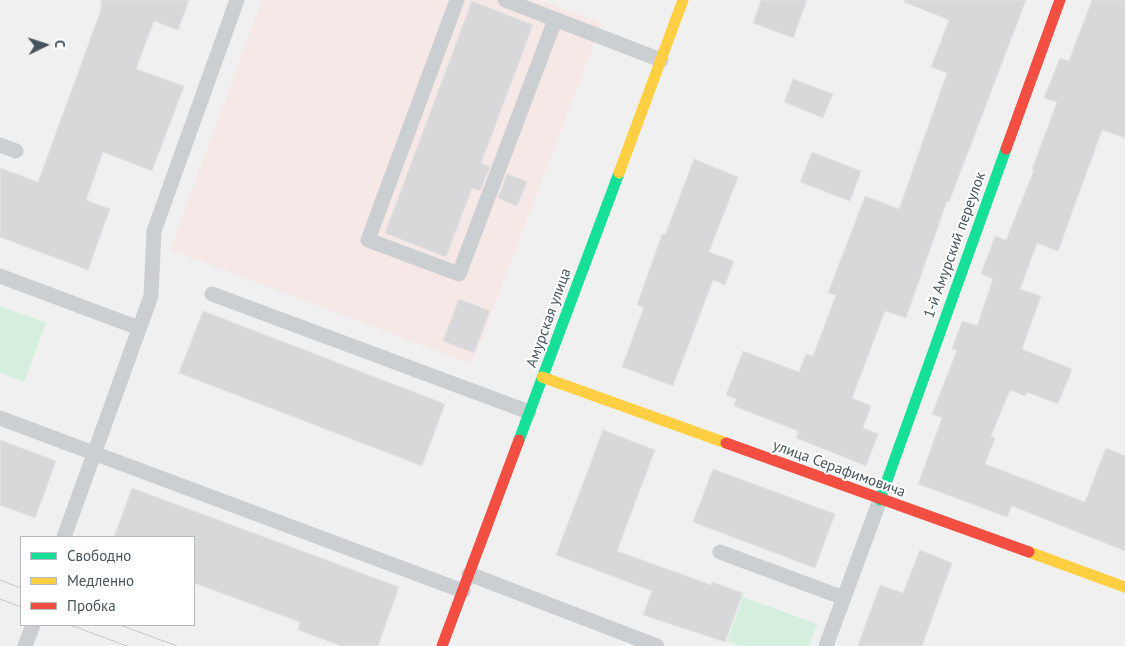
<!DOCTYPE html>
<meta charset="utf-8">
<style>
body{margin:0}
#map{position:relative;width:1125px;height:646px;overflow:hidden;background:#f1f0f0;font-family:"PT Sans",sans-serif}
canvas{display:block}
.legend{position:absolute;left:20px;top:536px;width:175px;height:90px;box-sizing:border-box;background:#fff;border:1px solid #b5babe;margin:0;padding:6px 9px;list-style:none;font-size:15px;color:#47535d}
.legend li{display:flex;align-items:center;gap:10px;height:25px}
.legend b{width:25px;border:1px solid #b5babe}
.north{position:absolute;left:20px;top:20px;width:50px;height:50px;-webkit-text-stroke:4px #fff;paint-order:stroke;rotate:86deg;font-size:14px;font-weight:700;line-height:20px;text-align:center;color:#47535d}
.north::after{content:'';display:block;margin:auto;width:18px;height:22px;background:#47535d;clip-path:polygon(50% 0,100% 100%,50% 72%,0 100%)}
</style>
<div id="map">
<canvas width="1125" height="646"></canvas>
<ul class="legend">
<li><b style="height:6px;background:#16e098"></b>Свободно</li>
<li><b style="height:6px;background:#ffcf43"></b>Медленно</li>
<li><b style="height:6px;background:#f24e42"></b>Пробка</li>
</ul>
<div class="north">С</div>
</div>
<script>
const c = document.querySelector('canvas').getContext('2d');
c.lineJoin = 'round';
function paint(path, color) { c.fillStyle = color; c.fill(path, 'evenodd'); }
const poly = rows => new Path2D(rows.map(r => 'M' + r).join(''));
function trace(path, color, width, dash) { c.strokeStyle = color; c.lineWidth = width; c.lineCap = dash ? 'butt' : 'round'; c.setLineDash(dash || []); c.stroke(path); }
function label(font, color, halo, rows, align = 'center') {
  c.font = font + ' "PT Sans",sans-serif'; c.lineWidth = 4; c.setLineDash([]); c.textBaseline = 'middle'; c.strokeStyle = halo; c.fillStyle = color; for (const [text, x, y, turn = 0] of rows) {
    c.save(); c.translate(x, y); c.rotate((+turn || 0) * Math.PI / 180); c.textAlign = isNaN(turn) ? turn : align; if (halo) c.strokeText(text, 0, 0); c.fillText(text, 0, 0); c.restore();
  }
}
const medical = poly([
 [262,0,540,0,602,23,472,364,170,250]
]);
const green = poly([
 [0,306,46,323,24,382,0,373],
 [743,597,817,624,809,646,740,646,727,641]
]);
const building = poly([
 [101,0,189,0,178,30,154,21,136,69,184,86,152,171,103,152,86,200,110,209,88,270,0,237,0,168,38,182,101,10,101,0],
 [761,0,807,0,793,38,753,23,761,0],
 [905,0,1026,0,949,202,947,201,906,318,885,311,852,398,871,406,863,428,878,434,866,466,796,438,798,431,734,406,736,399,726,395,743,351,799,372,806,354,813,356,836,295,828,293,865,196,899,209,947,73,931,67,949,20,904,2,905,0],
 [1092,0,1125,0,1125,138,1102,130,1058,251,1037,243,1020,289,1041,296,1022,349,1072,369,1058,404,1027,392,1025,396,1010,390,991,436,995,438,985,464,1085,502,1106,448,1125,456,1125,551,1012,506,1007,517,918,484,942,418,932,414,957,350,952,349,962,321,977,326,993,279,981,274,995,236,1006,240,1034,170,1032,169,1057,102,1044,98,1060,58,1069,61,1092,0],
 [472,1,533,25,481,163,490,167,480,191,472,188,446,257,385,233,472,1],
 [793,79,833,94,823,118,784,102,793,79],
 [812,152,861,171,850,201,800,182,812,152],
 [694,159,738,177,709,252,734,261,725,285,713,280,673,386,622,367,644,307,637,305,662,234,665,235,694,159],
 [507,174,527,182,517,206,498,198,507,174],
 [459,299,490,311,474,353,443,341,459,299],
 [203,311,445,404,422,466,179,373,203,311],
 [603,430,655,450,617,551,711,585,712,582,743,593,725,642,643,615,652,591,556,555,603,430],
 [0,440,56,461,35,518,0,505,0,440],
 [713,469,835,514,815,568,693,522,713,469],
 [132,488,399,587,378,646,342,646,298,630,300,622,194,583,194,537,114,537,132,488],
 [920,550,952,563,922,646,858,646,880,585,903,593,920,550]
]);
const lane = poly([
 [457,0,368,240,459,274,555,20],
 [505,0,661,60],
 [0,145,16,151],
 [0,276,139,328],
 [212,294,529,412],
 [0,418,463,591],
 [64,537,151,296,154,231,237,0],
 [720,552,844,598],
 [469,574,657,646],
 [25,646,33,625],
 [826,646,880,500]
]);
const fast = poly([
 [519,440,619,173],
 [880,500,1006,149]
]);
const slow = poly([
 [619,173,683,0],
 [542,377,726,443],
 [1029,552,1125,587]
]);
const jam = poly([
 [1006,149,1060,0],
 [726,443,1029,552],
 [442,646,519,440]
]);
const tram = poly([
 [0,580,21,588],
 [0,599,21,607],
 [70,625,127,646],
 [120,625,177,646]
]);
const streetNames = [
 ["1-й Амурский переулок",955,245,-70],
 ["Амурская улица",549,318,-70],
 ["улица Серафимовича",839,469,20]
];
paint(medical, '#f6e8e7');
paint(green, '#d4efde');
paint(building, '#d8d8da');
trace(building, '#e2e2e3', 1);
trace(lane, '#cccfd1', 15);
trace(fast, '#16e098', 11);
trace(slow, '#ffcf43', 11);
trace(jam, '#f24e42', 11);
trace(tram, '#c6c7c9', 1);
label('15px', '#47535d', '#fff', streetNames);
</script>
